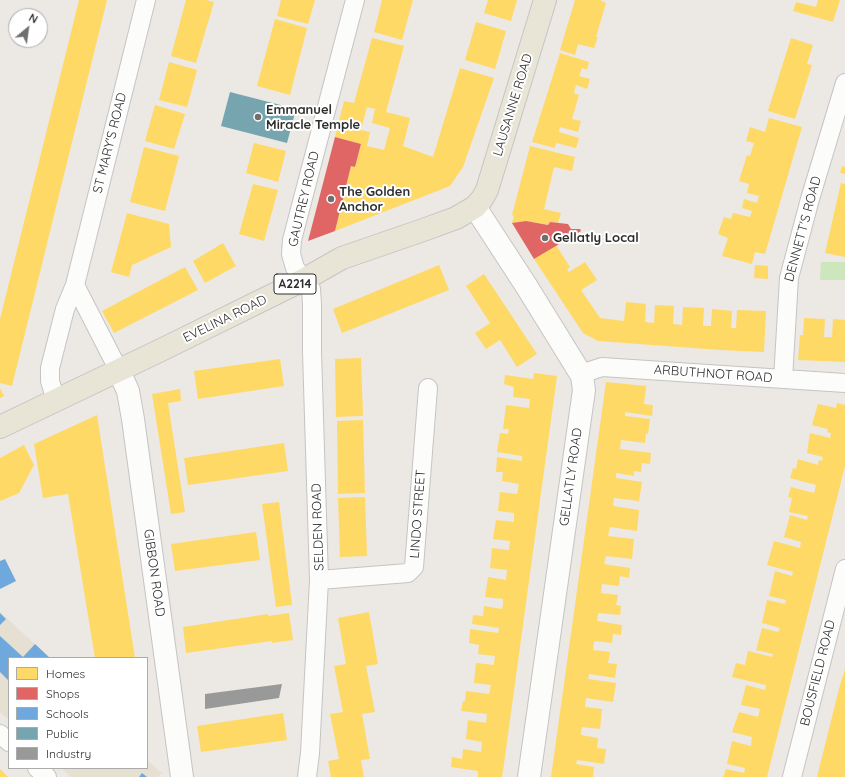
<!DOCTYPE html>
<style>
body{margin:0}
#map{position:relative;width:845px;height:777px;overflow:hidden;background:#ece8e4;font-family:Quicksand,sans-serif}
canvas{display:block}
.legend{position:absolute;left:8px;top:657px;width:140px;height:112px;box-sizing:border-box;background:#fff;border:1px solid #ababab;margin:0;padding:5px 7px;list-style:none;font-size:12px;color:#2e2e2e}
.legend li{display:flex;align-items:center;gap:8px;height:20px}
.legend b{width:20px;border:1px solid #ababab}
.north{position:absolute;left:8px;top:8px;width:40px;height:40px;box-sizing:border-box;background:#fff;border:1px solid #ababab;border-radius:50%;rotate:29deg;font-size:11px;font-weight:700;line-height:16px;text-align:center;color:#2e2e2e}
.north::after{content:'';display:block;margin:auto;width:14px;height:18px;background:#706f6e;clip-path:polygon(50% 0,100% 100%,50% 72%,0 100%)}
</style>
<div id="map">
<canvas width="845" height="777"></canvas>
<ul class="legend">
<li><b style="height:11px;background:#ffd966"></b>Homes</li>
<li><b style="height:11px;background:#e06666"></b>Shops</li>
<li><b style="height:11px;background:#6fa8dc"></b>Schools</li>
<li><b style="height:11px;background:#76a5af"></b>Public</li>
<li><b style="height:11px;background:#999"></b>Industry</li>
</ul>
<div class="north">N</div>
</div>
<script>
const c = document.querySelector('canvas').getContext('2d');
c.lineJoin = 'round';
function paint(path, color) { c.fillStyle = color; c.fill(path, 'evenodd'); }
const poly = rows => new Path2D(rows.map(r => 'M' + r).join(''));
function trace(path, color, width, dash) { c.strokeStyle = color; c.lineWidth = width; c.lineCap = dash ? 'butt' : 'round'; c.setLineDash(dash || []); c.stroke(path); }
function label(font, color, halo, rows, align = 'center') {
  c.font = font + ' Quicksand,sans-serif'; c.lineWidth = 4; c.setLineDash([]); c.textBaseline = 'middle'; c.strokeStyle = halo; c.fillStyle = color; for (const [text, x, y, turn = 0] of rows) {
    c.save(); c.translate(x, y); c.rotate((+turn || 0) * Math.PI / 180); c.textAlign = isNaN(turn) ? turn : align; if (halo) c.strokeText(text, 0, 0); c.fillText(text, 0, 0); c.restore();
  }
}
const education = poly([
 [0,612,50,658,9,658,9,720,0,712],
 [147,760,162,773,158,777,71,777,61,768,147,768]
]);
const green = poly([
 [821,262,845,262,845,280,820,280]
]);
const homes = poly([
 [79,0,107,0,12,386,0,383,0,319],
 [186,0,206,0,214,2,196,63,171,56],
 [281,0,315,0,308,24,277,16],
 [382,0,413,0,402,40,374,32],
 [488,0,517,0,511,21,484,13],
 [575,0,600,0,606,3,596,37,598,37,594,48,578,44,575,55,560,50],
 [818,0,840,0,833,22,793,11,796,2,816,7],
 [275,19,307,28,290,95,257,86],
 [476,22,506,31,495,69,465,60],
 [372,38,404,46,386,112,410,118,403,146,433,157,460,68,494,78,463,167,450,186,335,231,351,166,355,167,361,144,335,137,344,101,354,103],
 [367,107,375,109,372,123,390,128,384,150,367,146,370,132,361,130],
 [791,38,813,45,807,64,812,65,795,119,768,111],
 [560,53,589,62,587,70,582,68,579,76,590,79,587,89,576,85,574,93,579,95,572,119,581,121,578,132,560,127,559,132,579,138,576,148,556,143,555,148,532,142],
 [169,62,197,70,187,107,159,100],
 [155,105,185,114,174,149,145,141],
 [769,118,802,127,765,254,755,252,752,264,722,256,728,238,718,234,724,217,731,219,733,213,750,217,752,211,742,208,744,199,757,203,759,196,747,193,749,184,739,181,747,155,750,156,754,143,746,141,750,127,765,132],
 [254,143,286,151,278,182,246,173],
 [530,146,575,157,572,171,554,167,544,209,561,213,558,223,550,222,548,225,526,221,512,223,514,216,512,215],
 [144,147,179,156,165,211,130,202],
 [842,166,845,167,845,174,840,173],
 [841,183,845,184,845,257,825,253],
 [253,184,278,190,264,241,239,234],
 [127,213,169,224,171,247,132,265,129,277,111,272],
 [223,243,236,266,205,283,193,261],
 [556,245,570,267,567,269,569,272,585,262,597,280,581,290,600,318,624,321,626,302,646,304,645,322,654,323,655,305,674,306,673,324,682,325,683,307,704,308,703,326,711,326,712,309,732,311,731,328,736,328,737,310,766,311,764,352,720,350,598,341,583,333,534,259],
 [439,265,449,290,342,333,333,309],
 [755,265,768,266,768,279,754,278],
 [185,267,198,290,114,333,102,311],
 [484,274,537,354,517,367,500,340,486,349,475,333,490,323,466,286],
 [804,318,825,319,824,337,832,337,833,319,845,320,845,362,798,360,800,335,803,335],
 [361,358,363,416,336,417,335,359],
 [280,359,284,386,198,399,194,371],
 [534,373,557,376,504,764,502,777,478,777,478,771,451,767,452,757,462,759,463,749,481,752,482,742,466,739,468,720,486,723,487,714,461,711,463,701,465,701,466,691,489,694,491,685,474,683,476,663,494,665,494,662,495,656,478,654,479,645,469,643,470,629,498,633,499,628,472,624,473,615,483,616,484,606,502,609,503,604,503,599,485,597,488,577,506,580,507,570,490,568,492,548,509,550,510,541,493,539,496,520,514,522,514,513,498,511,500,492,517,494,519,484,502,481,503,472,496,472,497,457,522,461,522,456,497,452,500,433,508,434,509,429,503,429,506,405,529,408,530,399,513,397,514,387,504,384,505,375,533,379],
 [606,382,646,386,644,404,653,405,652,416,625,412,625,416,650,419,648,434,646,433,645,443,621,440,620,449,651,453,650,464,642,463,641,472,634,471,634,476,616,473,616,478,642,482,639,501,614,498,613,506,639,510,637,531,610,527,608,536,634,539,632,559,606,556,604,564,630,568,629,578,620,576,619,586,602,584,601,593,618,595,616,605,621,606,620,615,598,613,597,621,622,625,621,635,613,634,612,643,594,641,593,650,610,652,608,663,617,664,615,678,589,674,588,679,616,683,613,702,586,698,585,707,602,709,600,729,582,727,581,732,581,735,598,738,597,748,606,749,604,764,577,760,576,764,594,767,593,777,551,777],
 [0,388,4,396,0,398],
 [180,389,181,401,168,403,185,512,171,514,152,394],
 [837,403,845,405,845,466,767,777,723,777,726,769,744,773,745,768,727,764,732,741,751,746,752,737,732,732,739,712,758,717,760,709,741,705,746,685,765,690,766,685,732,677,736,663,745,665,748,651,772,657,773,654,756,650,762,628,778,632,780,628,762,623,765,609,767,600,785,604,786,600,769,596,775,571,792,576,793,572,767,565,774,541,800,548,801,542,784,537,790,515,807,520,808,516,789,512,792,498,788,497,791,487,814,493,816,485,790,478,793,468,796,469,798,459,818,465,819,460,822,461,823,457,807,453,810,433,830,438,831,433,827,432,828,429,812,425,815,414,818,404,836,408],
 [97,415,135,658,95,658,68,494,43,498,34,444],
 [363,420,365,493,338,494,337,421],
 [284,443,288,471,188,485,184,458],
 [24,445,34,465,19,493,0,501,0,458],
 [365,497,367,556,340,557,338,498],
 [279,502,292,605,276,607,262,504],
 [256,532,260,560,175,571,171,544],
 [369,612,378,664,366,666,375,712,362,714,370,759,361,760,364,777,331,777,328,761,339,759,330,714,343,712,334,666,346,664,338,618],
 [289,613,293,640,272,643,272,641,186,653,183,627,268,614,268,616],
 [845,669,845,777,817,777,840,685],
 [283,713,287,740,201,752,197,726],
 [0,769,8,777,0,777]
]);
const shops = poly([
 [335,137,361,144,355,167,351,166,335,231,308,241],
 [526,221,548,225,550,222,568,224,571,229,580,229,581,231,534,259,512,223]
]);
const schools = poly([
 [5,559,16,581,0,589,0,561],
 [0,613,6,619,0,625],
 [0,636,23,657,35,644,50,658,9,658,9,681,0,672],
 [142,773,147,777,139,777]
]);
const public = poly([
 [230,92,296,109,287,143,221,126]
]);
const industry = poly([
 [282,684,279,698,205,709,205,694]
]);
const street = poly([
 [75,285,119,371],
 [582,376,590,371,602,367,845,383],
 [783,379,789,278,810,199,845,83],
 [56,401,50,381,50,368,65,309,75,285,146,0],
 [319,580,408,573,414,567,428,388],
 [0,734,9,742],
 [37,768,47,777],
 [307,777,310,753,319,580,312,352,312,304,311,289,295,268,291,254,292,240,355,0],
 [792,777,845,569]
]);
const secondary = poly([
 [475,207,527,287,582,376,584,390,529,777],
 [119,371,128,391,133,419,182,777]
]);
const primary = poly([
 [0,427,157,352,305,279,342,258,426,229,456,218,475,207,482,199,487,190,545,0]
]);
const markers = [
 [258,117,4,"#706f6e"],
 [331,199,4,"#706f6e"],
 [545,238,4,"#706f6e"]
];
const shields = [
 [295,284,42]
];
const shieldNames = [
 ["A2214",295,284]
];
const streetNames = [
 ["LAUSANNE ROAD",513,105,-73],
 ["ST MARY'S ROAD",110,143,-76],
 ["GAUTREY ROAD",304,199,-77],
 ["DENNETT'S ROAD",803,229,-75],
 ["EVELINA ROAD",225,319,-26],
 ["ARBUTHNOT ROAD",713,374,4],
 ["GELLATLY ROAD",571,477,-82],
 ["LINDO STREET",418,514,-86],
 ["SELDEN ROAD",318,527,-92],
 ["GIBBON ROAD",154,573,82],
 ["BOUSFIELD ROAD",818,673,-76]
];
const poiNames = [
 ["Emmanuel",266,110],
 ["Miracle Temple",266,125],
 ["The Golden",339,192],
 ["Anchor",339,207],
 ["Gellatly Local",553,238]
];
paint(education, '#e6e0d3');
paint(green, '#cee6be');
paint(homes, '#ffd966');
paint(shops, '#e06666');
paint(schools, '#6fa8dc');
paint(public, '#76a5af');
paint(industry, '#999');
trace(street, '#c5c4c5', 20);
trace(secondary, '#c5c4c5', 24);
trace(primary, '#c6c5c4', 24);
trace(street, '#fcfcfb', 18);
trace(secondary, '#fcfcfb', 22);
trace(primary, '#e8e4d6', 22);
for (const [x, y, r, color] of markers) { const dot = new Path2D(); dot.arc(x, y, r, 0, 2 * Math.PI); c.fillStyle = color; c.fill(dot); trace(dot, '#fff', 1.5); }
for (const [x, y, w] of shields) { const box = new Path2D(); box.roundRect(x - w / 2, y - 10, w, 20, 3); c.fillStyle = '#fff'; c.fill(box); trace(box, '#2e2e2e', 1); }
label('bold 12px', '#2e2e2e', null, shieldNames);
label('13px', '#2e2e2e', '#fff', streetNames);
label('bold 13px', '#2e2e2e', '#fff', poiNames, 'left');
</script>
